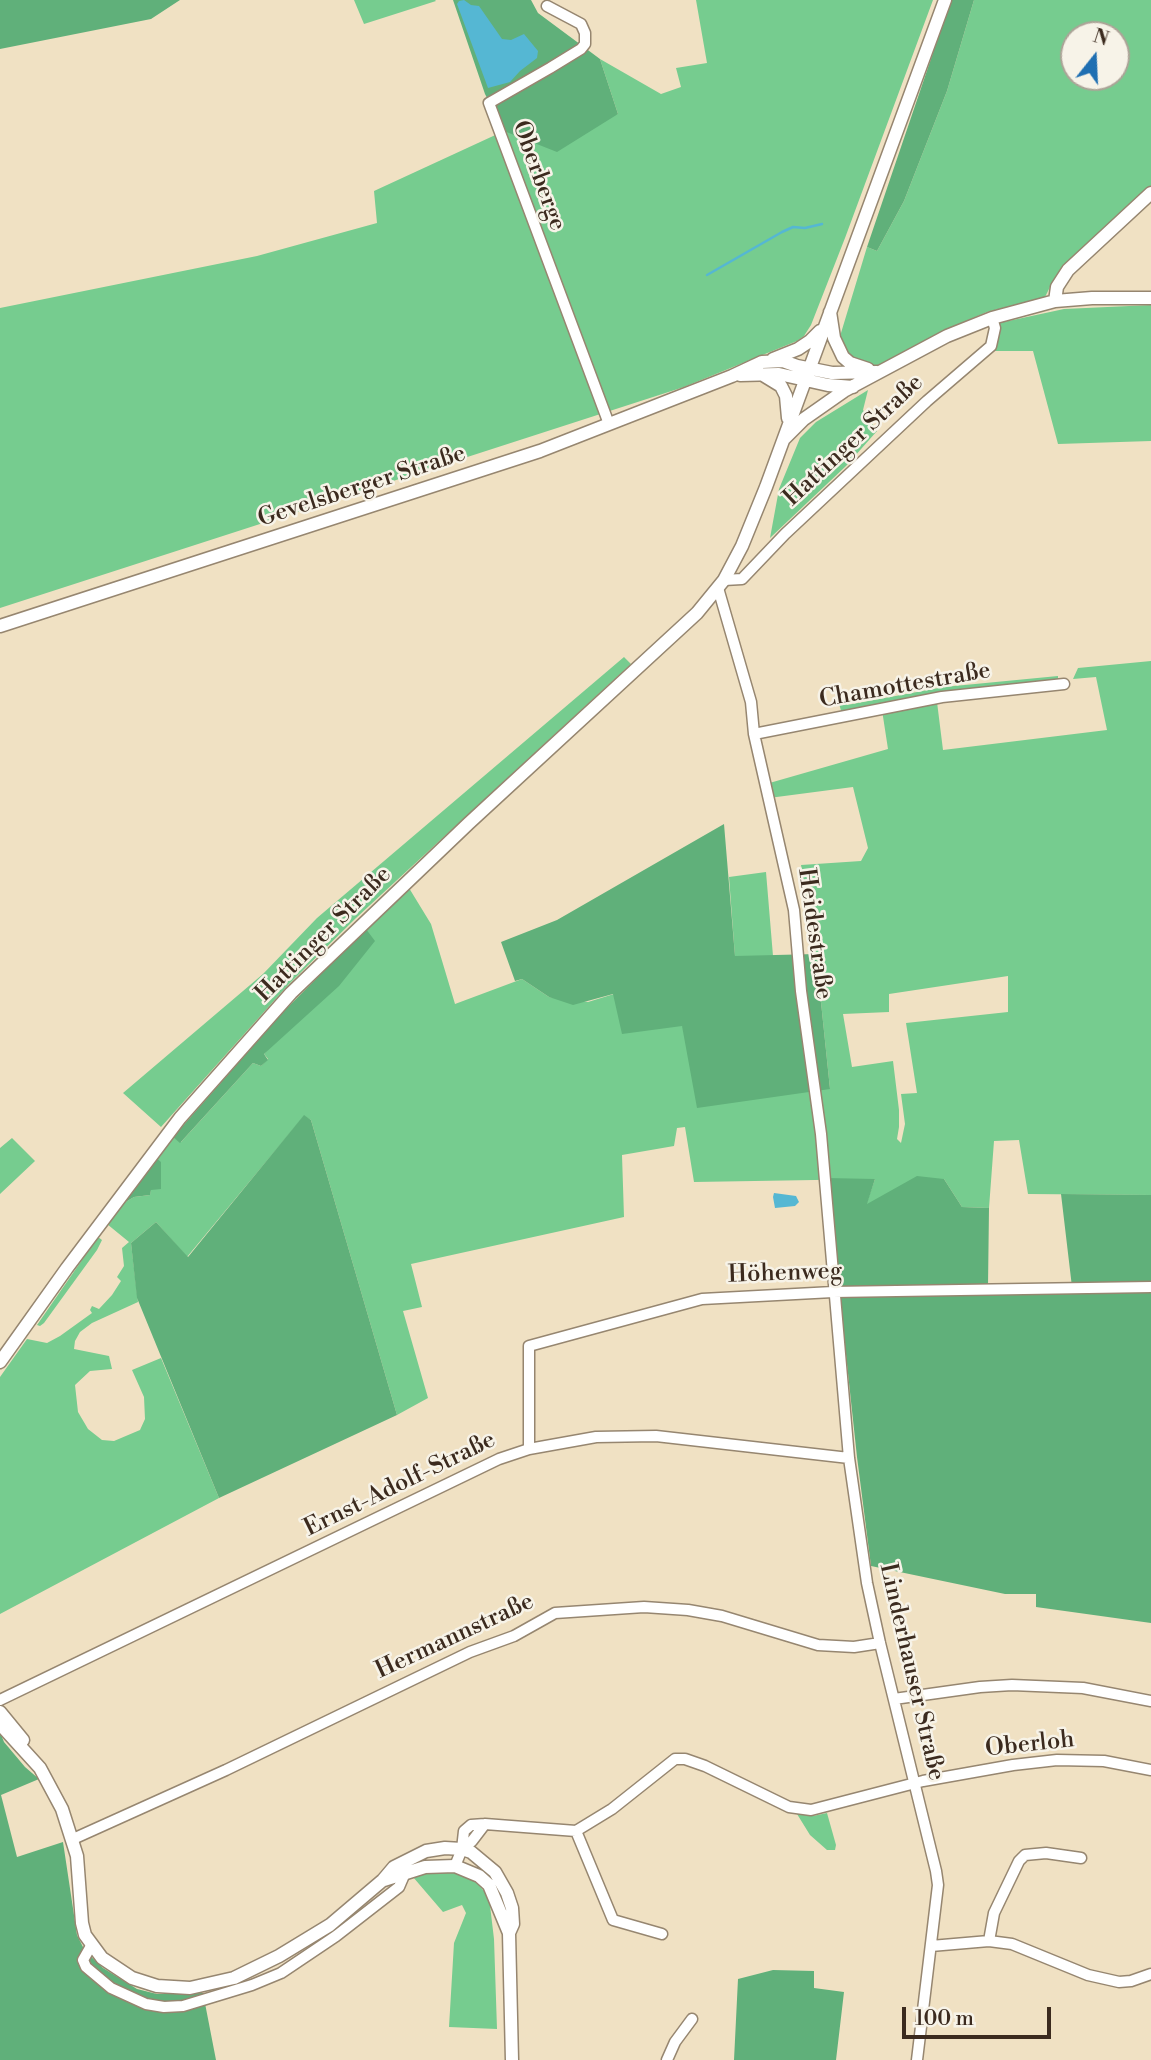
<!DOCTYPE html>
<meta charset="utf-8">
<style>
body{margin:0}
#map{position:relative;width:1151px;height:2060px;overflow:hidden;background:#f0e1c3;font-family:"Libre Bodoni",serif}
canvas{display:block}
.north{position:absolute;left:1060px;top:21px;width:70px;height:70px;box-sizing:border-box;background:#f7f3e8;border:2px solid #aca397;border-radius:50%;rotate:18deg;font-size:19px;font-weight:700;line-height:28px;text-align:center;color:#3b2a1e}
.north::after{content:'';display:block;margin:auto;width:24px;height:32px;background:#1f6fb2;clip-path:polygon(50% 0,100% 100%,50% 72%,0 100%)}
.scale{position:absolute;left:902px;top:2007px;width:149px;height:32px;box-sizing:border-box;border:4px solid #3b2a1e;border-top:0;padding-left:9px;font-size:21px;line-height:24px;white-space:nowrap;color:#3b2a1e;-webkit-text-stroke:5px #f7f3e8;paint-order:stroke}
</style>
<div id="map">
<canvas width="1151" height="2060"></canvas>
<div class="north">N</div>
<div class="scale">100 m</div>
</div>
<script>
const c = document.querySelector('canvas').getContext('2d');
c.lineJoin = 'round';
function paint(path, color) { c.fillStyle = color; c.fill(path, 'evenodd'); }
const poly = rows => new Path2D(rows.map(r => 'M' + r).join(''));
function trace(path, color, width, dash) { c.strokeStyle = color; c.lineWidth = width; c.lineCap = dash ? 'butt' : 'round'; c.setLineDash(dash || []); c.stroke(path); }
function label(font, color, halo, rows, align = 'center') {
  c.font = font + ' "Libre Bodoni",serif'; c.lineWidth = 5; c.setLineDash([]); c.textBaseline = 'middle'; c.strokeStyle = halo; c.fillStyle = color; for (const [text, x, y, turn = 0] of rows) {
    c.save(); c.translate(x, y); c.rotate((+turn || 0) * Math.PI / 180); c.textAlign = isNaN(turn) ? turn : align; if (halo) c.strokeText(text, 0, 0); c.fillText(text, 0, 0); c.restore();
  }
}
const green = poly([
 [354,0,435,0,436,1,364,24],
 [696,0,933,0,845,238,811,325,804,336,797,341,684,387,0,608,0,308,257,256,377,223,374,191,504,131,618,114,600,59,661,94,681,87,676,68,707,63],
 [974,0,1151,0,1151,188,1053,281,1045,297,987,312,947,329,902,355,878,365,865,365,849,357,840,343,841,333,867,247,877,251,904,201,947,91],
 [1074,35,1116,35,1116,77,1074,77],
 [1151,305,1151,441,1058,444,1033,351,995,351,992,347,999,323,1064,309],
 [868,390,863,410,877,431,846,466,770,538,779,489,800,438,816,422],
 [624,657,631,664,356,918,289,984,161,1127,123,1093,263,974,317,918],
 [1151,661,1151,1195,1028,1194,1019,1140,994,1141,989,1208,962,1207,944,1179,866,1205,875,1179,694,1182,685,1127,677,1128,674,1146,622,1155,624,1217,411,1264,422,1307,403,1311,428,1398,397,1415,311,1120,304,1116,187,1257,156,1222,131,1243,138,1302,92,1323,80,1332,75,1341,74,1349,109,1356,112,1369,90,1371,75,1385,78,1412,88,1429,102,1440,114,1441,140,1430,145,1419,144,1397,132,1370,161,1358,219,1498,0,1614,0,1377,27,1339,47,1343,60,1336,92,1313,90,1310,92,1306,99,1309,112,1295,121,1281,117,1277,124,1266,122,1248,129,1242,107,1224,124,1203,134,1197,150,1195,155,1157,173,1137,181,1142,253,1063,261,1066,268,1059,264,1054,366,929,409,888,431,924,455,1004,522,979,549,997,588,1002,614,994,682,1026,830,1089,816,954,801,865,861,861,868,848,853,787,769,798,766,784,888,749,882,710,937,702,943,750,1107,730,1096,677,1073,679,1078,668],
 [1008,976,1008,1012,906,1023,917,1093,901,1094,905,1124,901,1143,897,1139,899,1127,899,1110,893,1061,852,1067,843,1014,889,1012,889,994],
 [1058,676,1058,681,842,714,838,700,845,698,847,705,944,687],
 [766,872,773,956,735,957,729,877],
 [12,1138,35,1161,0,1194,0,1148],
 [98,1237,102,1240,97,1250,44,1323,40,1326,37,1325],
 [827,1813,836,1845,835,1850,827,1850,810,1835,797,1814,813,1816],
 [435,1870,452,1870,466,1875,478,1884,489,1897,494,1939,497,2029,449,2027,454,1943,466,1913,462,1905,443,1912,413,1877]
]);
const forest = poly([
 [0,0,180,0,151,19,0,49],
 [453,0,531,0,538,13,600,59,618,114,557,152,504,131,485,94],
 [951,0,974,0,947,91,904,201,877,251,867,247],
 [724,824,735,956,816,954,830,1089,697,1108,682,1026,622,1034,613,994,573,1005,549,997,522,979,515,981,501,942,557,920],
 [366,929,375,941,339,986,264,1054,268,1060,261,1066,253,1063,180,1143,173,1137,283,1012],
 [304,1115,311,1120,397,1415,219,1498,137,1298,131,1243,156,1222,188,1257],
 [155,1157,161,1162,161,1189,151,1190,150,1195,134,1197,124,1203],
 [917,1176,944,1179,962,1207,989,1208,988,1286,1072,1287,1061,1194,1151,1195,1151,1623,1036,1607,1036,1594,1005,1594,871,1566,857,1457,827,1178,875,1179,867,1204],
 [0,1732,4,1742,25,1767,39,1779,1,1795,17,1857,63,1842,77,1935,85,1951,103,1968,137,1989,157,1994,203,1993,216,2060,0,2060],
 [773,1970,814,1971,814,1988,844,1992,836,2060,734,2060,738,1979]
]);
const water = poly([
 [464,0,471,5,479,6,502,39,511,40,524,34,538,51,537,58,520,71,510,82,488,88,457,4,459,1],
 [774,1193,796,1196,799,1202,795,1206,775,1208,773,1197]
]);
const stream = poly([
 [707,275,782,232,793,227,805,228,822,224]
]);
const minor = poly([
 [547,6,581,24,585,33,585,44,581,49,550,68,489,103,609,424],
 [724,580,742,579,785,534,927,401,991,346,995,328,992,318],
 [718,588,751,702,754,734,794,910,801,991,821,1134,849,1458,867,1583,880,1643,936,1871,938,1885,917,2060],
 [754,734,942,697,1064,684],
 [529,1449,529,1346,702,1299,833,1292,1151,1287],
 [894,1699,980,1687,1012,1685,1083,1688,1151,1701],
 [0,1700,499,1459,529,1449,596,1437,656,1436,849,1458],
 [576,1831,613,1920,662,1934],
 [73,1839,226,1770,470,1652,514,1636,555,1613,644,1607,688,1610,722,1616,818,1645,854,1647,880,1643],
 [462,1849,472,1841,485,1824],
 [455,1866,462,1849,464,1831,471,1825,485,1824,576,1831,612,1809,675,1759,685,1759,705,1766,789,1807,811,1810,923,1781,1013,1765,1057,1760,1104,1761,1151,1770],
 [989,1941,994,1913,1019,1861,1025,1855,1046,1853,1081,1858],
 [91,1946,83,1960,86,1967,111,1988,146,2004,164,2007,183,2006,252,1985,281,1973,336,1936,399,1887,405,1873],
 [931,1946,989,1941,1012,1944,1088,1975,1119,1982,1131,1981,1151,1974],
 [667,2060,675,2042,692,2019]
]);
const major = poly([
 [1055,301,1057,287,1068,270,1151,193],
 [830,312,834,338,843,357,850,363,868,369],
 [773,359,798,349,810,341,820,331],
 [740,375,779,374,828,385,853,387],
 [763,375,781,386,786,396,788,418],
 [784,439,804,419,844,391,947,336,992,318,1055,301,1092,298,1151,298],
 [0,626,540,451,732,376,762,362,783,361,797,366,832,373,877,372],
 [0,1362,67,1268,180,1118,291,993,469,823,697,613,724,580,742,546,766,487,945,0],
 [0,1712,23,1740],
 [0,1724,40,1768,62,1809,77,1856,82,1923,85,1935,102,1958,132,1978,157,1986,190,1988,234,1978,279,1956,330,1925,383,1880,394,1867,426,1851,445,1848,462,1849,471,1852,495,1872,507,1893,512,1908,513,1924,509,1933],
 [384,1880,425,1867,455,1866,479,1876,489,1885,509,1933,512,2060]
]);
const streetNames = [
 ["Oberberge",538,176,70],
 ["Hattinger Straße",854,441,-43],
 ["Gevelsberger Straße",362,487,-18],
 ["Chamottestraße",905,686,-10],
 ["Heidestraße",814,934,82],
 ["Hattinger Straße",324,935,-45],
 ["Höhenweg",785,1274,-2],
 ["Ernst-Adolf-Straße",400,1485,-26],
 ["Hermannstraße",455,1637,-25],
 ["Linderhauser Straße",911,1672,77],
 ["Oberloh",1030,1745,-6]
];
paint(green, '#76cc8f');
paint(forest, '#60b07a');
paint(water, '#55b7d3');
trace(stream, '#55b7d3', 2.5);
trace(minor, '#968670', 13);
trace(major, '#968670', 15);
trace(minor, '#fff', 10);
trace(major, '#fff', 12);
label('24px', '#3b2a1e', '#f7f3e8', streetNames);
</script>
